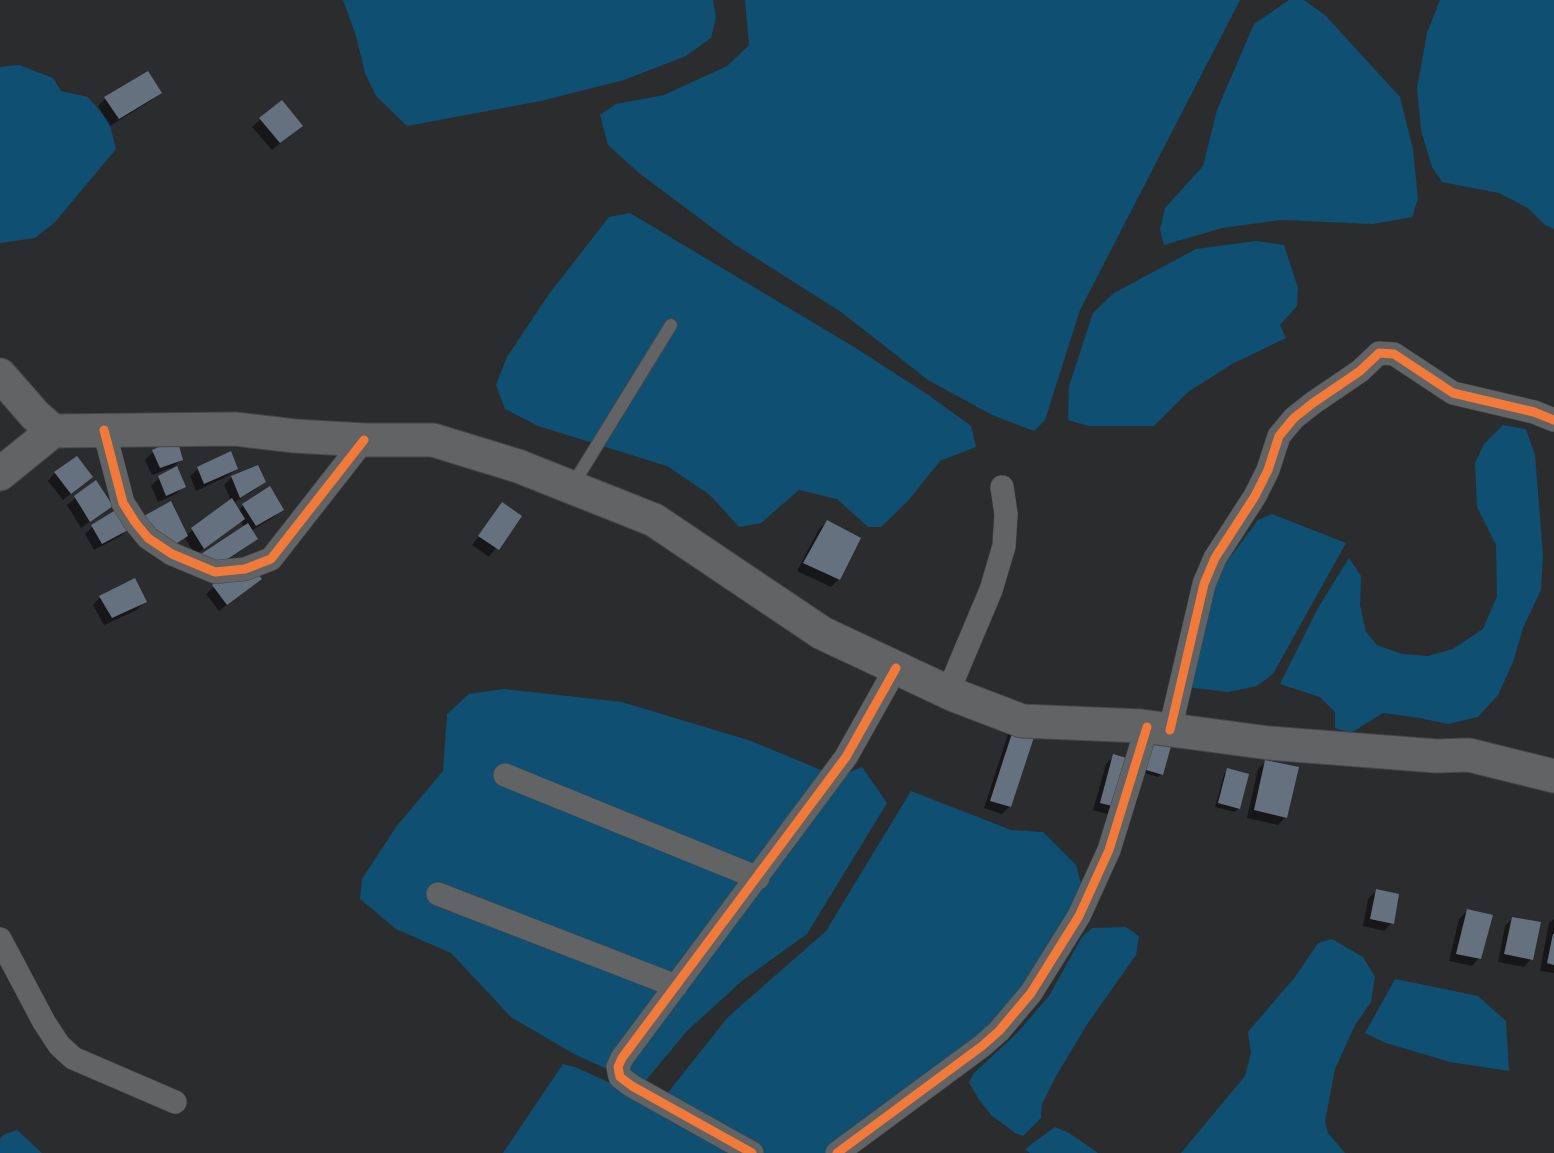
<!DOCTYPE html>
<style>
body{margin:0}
canvas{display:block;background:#2b2c2e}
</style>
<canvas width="1554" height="1153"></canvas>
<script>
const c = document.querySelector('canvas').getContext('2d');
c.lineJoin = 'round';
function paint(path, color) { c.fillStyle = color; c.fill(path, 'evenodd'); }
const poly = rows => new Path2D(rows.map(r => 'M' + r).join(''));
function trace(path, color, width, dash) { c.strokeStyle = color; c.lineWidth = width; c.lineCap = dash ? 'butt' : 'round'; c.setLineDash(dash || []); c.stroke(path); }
const water = poly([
 [343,0,713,0,716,18,711,38,686,56,624,80,541,101,407,126,376,96,365,73,356,36],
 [745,0,1240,0,1080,310,1045,420,1034,431,992,415,928,380,841,312,734,244,639,173,608,145,600,115,616,104,664,95,727,66,749,45],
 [1289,0,1304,0,1325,15,1400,97,1413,149,1418,199,1412,217,1373,224,1281,220,1222,228,1164,245,1160,230,1165,208,1203,166,1217,110,1254,24],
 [1440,0,1554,0,1554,229,1545,225,1528,208,1499,193,1442,182,1432,167,1421,130,1417,88,1427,33],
 [19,65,53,78,61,91,88,97,109,122,116,149,55,222,35,238,0,243,0,67],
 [630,213,854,347,927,394,971,426,976,447,940,461,907,502,881,527,868,527,837,499,799,490,761,523,739,527,710,495,667,466,538,426,505,409,496,385,507,357,549,294,609,217],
 [1256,241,1284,245,1298,288,1297,306,1280,325,1286,338,1232,364,1188,392,1154,426,1089,426,1068,420,1069,386,1093,313,1114,293,1196,249],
 [1503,425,1526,429,1535,455,1543,555,1541,590,1523,628,1513,662,1498,695,1478,717,1448,724,1420,718,1383,713,1351,733,1335,728,1335,712,1320,697,1280,684,1318,608,1349,558,1361,576,1360,605,1366,632,1377,645,1402,654,1428,656,1453,649,1483,629,1497,596,1496,545,1477,507,1475,463,1484,444],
 [1272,514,1346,543,1273,674,1257,686,1228,692,1186,687,1217,575,1258,520],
 [504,689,622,702,751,741,838,777,862,767,887,803,807,934,743,980,687,1031,642,1085,574,1054,511,1017,451,953,396,929,360,899,362,879,396,827,443,771,447,714,469,694],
 [911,791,1011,830,1043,832,1076,865,1084,894,1025,999,842,1153,764,1153,731,1130,666,1095,728,1017,826,931],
 [1126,927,1139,936,1136,955,1088,1023,1056,1076,1042,1104,1041,1118,1023,1136,1015,1133,991,1115,978,1098,969,1082,974,1073,1017,1033,1049,996,1082,937,1092,928],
 [1332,939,1363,957,1375,977,1371,1002,1355,1025,1335,1069,1325,1121,1328,1133,1345,1153,1181,1153,1245,1076,1251,1053,1248,1032,1295,977,1318,943],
 [1395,979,1478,996,1506,1021,1509,1071,1450,1062,1386,1043,1365,1033],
 [563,1064,575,1067,630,1092,744,1153,503,1153],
 [1055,1127,1069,1133,1098,1153,1030,1153,1025,1149],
 [17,1130,42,1153,0,1153,0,1139,3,1135]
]);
const shadow = poly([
 [159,92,152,100,110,126,98,106,105,99],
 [281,102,301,126,272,150,252,127],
 [176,442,181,459,173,467,152,475,145,460,153,452],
 [198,469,236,469,228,476,196,491,190,476],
 [55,473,83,484,63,500,48,481],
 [232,477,264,482,256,489,233,503,238,511,243,505,282,509,274,517,251,531,256,538,248,546,202,577,244,527,241,521,196,555,184,537,155,558,137,525,185,536,231,501,224,485],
 [159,478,184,486,176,494,158,502,151,486],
 [95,482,111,506,81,528,67,505],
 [503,504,520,516,489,557,472,545],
 [827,522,839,579,831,587,797,571,819,529],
 [93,526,128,528,121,536,94,550,85,534],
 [260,579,219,611,206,594,214,587],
 [100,597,144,602,137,610,104,625,93,605],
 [1016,726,1010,806,1002,814,984,808,1008,734],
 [1171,740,1162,774,1158,777,1141,772],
 [1114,756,1111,815,1093,810,1106,764],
 [1266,762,1286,817,1278,825,1247,818,1258,769],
 [1228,770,1247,776,1238,809,1235,812,1215,807,1224,774],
 [1376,891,1392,923,1384,931,1363,926,1368,899],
 [1467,911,1479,958,1472,966,1449,961,1459,919],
 [1513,918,1531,959,1524,967,1498,962,1505,926],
 [1554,919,1554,973,1540,971,1549,923]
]);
const building = poly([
 [148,71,162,93,119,119,104,97],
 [282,100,303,126,280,143,259,118],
 [177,439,183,460,160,468,152,450],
 [231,451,238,469,204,484,197,467],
 [77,456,93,477,71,494,54,472],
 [258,465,266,482,240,498,231,476],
 [177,466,186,487,166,496,158,476],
 [96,480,113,506,90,522,74,496],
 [270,486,284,510,256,526,242,504],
 [232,498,245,519,204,549,191,528],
 [171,501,188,536,163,552,144,516],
 [502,502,522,516,499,550,478,536],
 [119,508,130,529,102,544,91,525],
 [827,520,861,538,840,580,803,563],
 [248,523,258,539,211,570,201,554],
 [246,559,262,579,227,605,212,585],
 [135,578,147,602,112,618,99,596],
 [1015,724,1036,731,1011,807,990,801],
 [1153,734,1173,739,1163,775,1143,769],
 [1113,754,1133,760,1120,808,1100,803],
 [1265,760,1299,767,1287,818,1254,810],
 [1227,768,1249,774,1240,809,1218,803],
 [1376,889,1399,894,1394,924,1370,919],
 [1467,909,1493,915,1481,959,1456,954],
 [1512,917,1541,922,1533,960,1504,954],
 [1553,934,1554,934,1554,965,1547,963]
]);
const service = poly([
 [572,486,671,325]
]);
const minor = poly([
 [104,430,123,503,135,522,148,538,172,554,215,572,245,569,271,559,364,440],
 [948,692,991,590,1004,546,1006,514,1002,487],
 [1170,730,1204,584,1215,558,1255,496,1268,470,1279,436,1294,418,1313,403,1360,371,1379,353,1394,354,1453,393,1534,412,1554,420],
 [505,775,758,878],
 [438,894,676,986],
 [0,939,44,1022,59,1045,73,1058,175,1102],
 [752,1153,632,1086,620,1077,618,1067,622,1058,846,757,896,668],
 [837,1153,982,1046,999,1031,1031,993,1079,916,1109,850,1147,727]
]);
const secondary = poly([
 [0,375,35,415,53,431,235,429,295,436,364,440,433,440,518,466,654,520,822,633,954,695,1022,721,1141,726,1269,743,1436,756,1469,755,1554,776],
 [0,474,53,431]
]);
const cycleway = poly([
 [104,430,123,503,135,522,148,538,172,554,215,572,245,569,271,559,364,440],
 [1170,730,1204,584,1215,558,1255,496,1268,470,1279,436,1294,418,1313,403,1360,371,1379,353,1394,354,1453,393,1534,412,1554,420],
 [752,1153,632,1086,620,1077,618,1067,622,1058,846,757,896,668],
 [837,1153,982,1046,999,1031,1031,993,1079,916,1109,850,1147,727]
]);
paint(water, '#0e4f72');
paint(shadow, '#0007');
paint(building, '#65717e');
trace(service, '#464749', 14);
trace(minor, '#464749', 24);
trace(secondary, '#464749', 35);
trace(service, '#626365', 12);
trace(minor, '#626365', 23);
trace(secondary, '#626365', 33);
trace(cycleway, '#f17a3a', 9);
</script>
